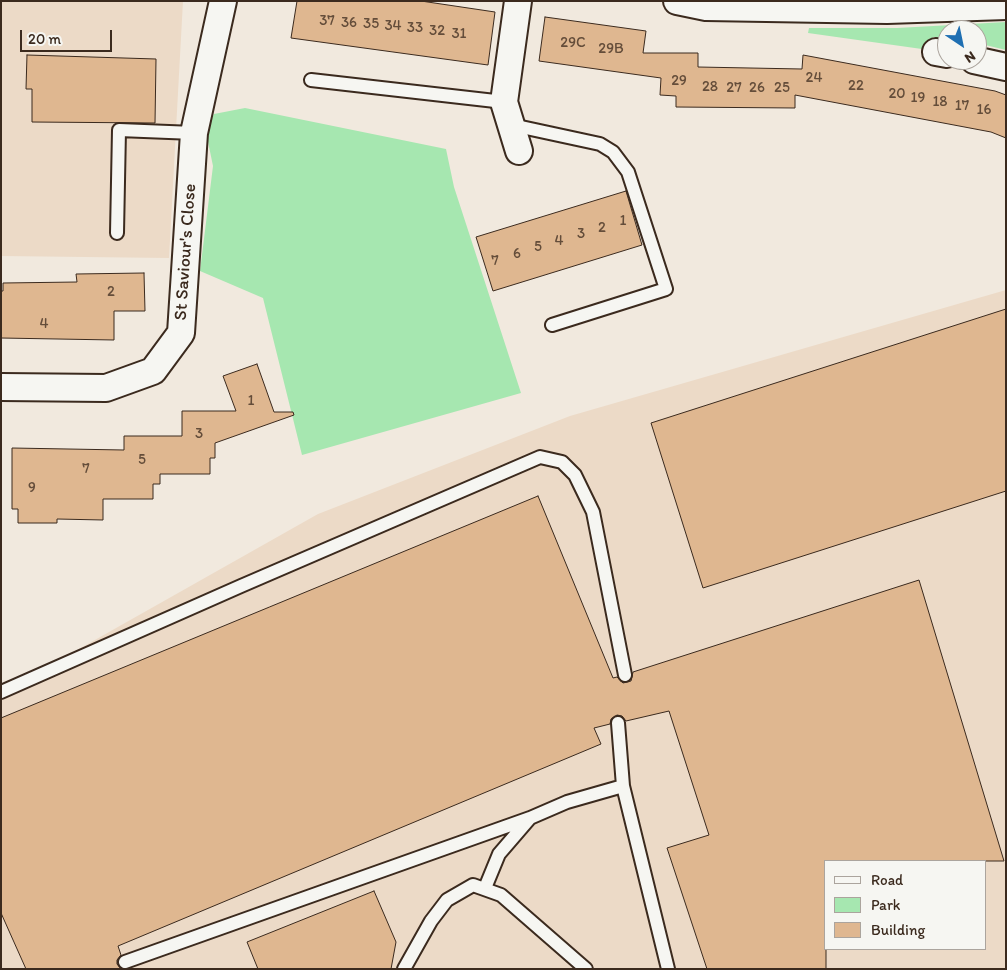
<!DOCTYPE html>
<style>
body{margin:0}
#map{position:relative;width:1007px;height:970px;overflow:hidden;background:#f1e9de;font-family:Itim,sans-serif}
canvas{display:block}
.frame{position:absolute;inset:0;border:2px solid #3b2a1e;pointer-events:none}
.legend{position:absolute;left:824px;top:860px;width:162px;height:90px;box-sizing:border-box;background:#f6f6f2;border:1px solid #aba49d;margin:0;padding:6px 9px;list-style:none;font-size:15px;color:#3b2a1e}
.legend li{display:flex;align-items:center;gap:10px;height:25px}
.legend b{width:25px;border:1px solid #aba49d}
.north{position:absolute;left:937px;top:20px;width:50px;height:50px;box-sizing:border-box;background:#f6f6f2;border:1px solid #aba49d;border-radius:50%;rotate:146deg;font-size:14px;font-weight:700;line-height:20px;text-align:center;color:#3b2a1e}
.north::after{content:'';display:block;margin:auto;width:18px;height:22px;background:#1f6fb2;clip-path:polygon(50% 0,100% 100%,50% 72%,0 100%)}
.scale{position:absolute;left:20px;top:30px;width:92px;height:22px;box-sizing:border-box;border:2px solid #3b2a1e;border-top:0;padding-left:6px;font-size:15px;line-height:18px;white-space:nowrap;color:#3b2a1e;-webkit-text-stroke:4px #f6f6f2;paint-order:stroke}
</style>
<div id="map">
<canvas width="1007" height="970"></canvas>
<div class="frame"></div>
<ul class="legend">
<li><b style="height:6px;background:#f6f6f2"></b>Road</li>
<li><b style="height:14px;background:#a6e7b0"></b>Park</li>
<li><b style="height:14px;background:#dfb790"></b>Building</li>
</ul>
<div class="north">N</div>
<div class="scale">20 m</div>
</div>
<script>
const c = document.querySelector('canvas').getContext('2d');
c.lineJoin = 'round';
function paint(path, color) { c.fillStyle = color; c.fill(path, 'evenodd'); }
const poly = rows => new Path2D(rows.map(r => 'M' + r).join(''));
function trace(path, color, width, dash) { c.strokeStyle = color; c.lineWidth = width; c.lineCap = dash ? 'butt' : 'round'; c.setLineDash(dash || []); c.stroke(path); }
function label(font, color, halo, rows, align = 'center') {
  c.font = font + ' Itim,sans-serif'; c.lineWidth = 4; c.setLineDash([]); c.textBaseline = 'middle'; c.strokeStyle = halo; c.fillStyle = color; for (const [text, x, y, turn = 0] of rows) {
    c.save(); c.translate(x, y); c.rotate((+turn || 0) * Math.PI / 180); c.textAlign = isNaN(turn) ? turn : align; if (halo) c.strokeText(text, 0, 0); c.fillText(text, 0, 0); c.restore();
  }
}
const built = poly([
 [1,1,183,1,169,258,1,256],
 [1006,290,1006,969,1,969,1,693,318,514,570,416],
 [826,861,986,861,986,949,826,949]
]);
const green = poly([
 [1006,22,1006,50,977,43,977,30,947,30,947,39,933,37,929,50,808,33,809,28,897,28],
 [245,108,446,149,454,187,521,393,302,455,263,298,200,271,213,166,206,132,214,114]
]);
const building = poly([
 [297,1,421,1,495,12,488,65,291,38,297,1],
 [545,17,646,31,643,53,698,53,698,67,802,69,803,55,995,91,1006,95,1006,138,991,132,795,95,795,108,676,107,676,96,660,95,661,78,539,61,545,17],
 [27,55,156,59,155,123,32,122,32,89,26,89,27,55],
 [626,191,642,245,493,291,476,237,626,191],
 [144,273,145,311,114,311,114,340,1,338,1,291,3,291,3,283,77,282,76,274,144,273],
 [1006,309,1006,491,703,588,651,423,1006,309],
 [257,364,274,412,293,412,294,415,215,443,215,458,210,458,210,474,160,474,160,484,153,484,153,499,103,499,103,520,57,519,57,523,18,523,18,509,12,509,12,448,124,450,124,436,182,436,182,411,236,411,223,376,257,364],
 [538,496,613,678,617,677,623,683,631,681,633,672,919,580,1004,861,826,861,826,969,707,969,667,848,709,835,669,711,626,721,622,716,617,715,611,719,610,724,594,728,601,744,118,946,121,955,117,960,117,964,121,969,26,969,1,913,1,718,538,496],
 [374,891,396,942,391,969,258,969,247,942,374,891]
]);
const service = poly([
 [311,80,504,102],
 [512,125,600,144,613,152,628,172,666,289,552,325],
 [117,233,119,130,194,133],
 [1,692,241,586,540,457,562,462,575,475,593,512,625,675],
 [618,723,623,786,668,969],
 [485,888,499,854,530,818,567,802,623,786],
 [125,962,530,818],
 [404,969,431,921,447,900,473,885,501,895,586,969]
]);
const minor = poly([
 [518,1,504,102,519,151],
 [677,1,706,7,887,10,1006,6],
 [936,52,947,54],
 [974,60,1006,67],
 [1,387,106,388,153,371,181,333,194,133,223,1]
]);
const numberNames = [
 ["37",327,21],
 ["36",349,23],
 ["35",371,24],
 ["34",393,26],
 ["33",415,28],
 ["32",437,31],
 ["31",459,34],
 ["29C",573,43],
 ["29B",611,49],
 ["24",814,78],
 ["29",679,81],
 ["22",856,86],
 ["28",710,87],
 ["27",734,88],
 ["26",757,88],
 ["25",782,88],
 ["20",897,94],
 ["19",918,98],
 ["18",940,102],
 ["17",962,106],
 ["16",984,110],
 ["1",623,221],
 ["2",602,228],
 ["3",581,234],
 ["4",559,241],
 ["5",538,247],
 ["6",517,254],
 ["7",495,261],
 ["2",111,292],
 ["4",44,324],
 ["1",251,401],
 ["3",199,434],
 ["5",142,460],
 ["7",86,469],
 ["9",32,488]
];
const streetNames = [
 ["St Saviour's Close",186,252,-86]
];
paint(built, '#ecdac7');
paint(green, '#a6e7b0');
paint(building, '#dfb790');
trace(building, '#3b2a1e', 1);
trace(service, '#3b2a1e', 16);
trace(minor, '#3b2a1e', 30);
trace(service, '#f6f6f2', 12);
trace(minor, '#f6f6f2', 26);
label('15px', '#644d3a', null, numberNames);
label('18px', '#3b2a1e', '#f6f6f2', streetNames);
</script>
